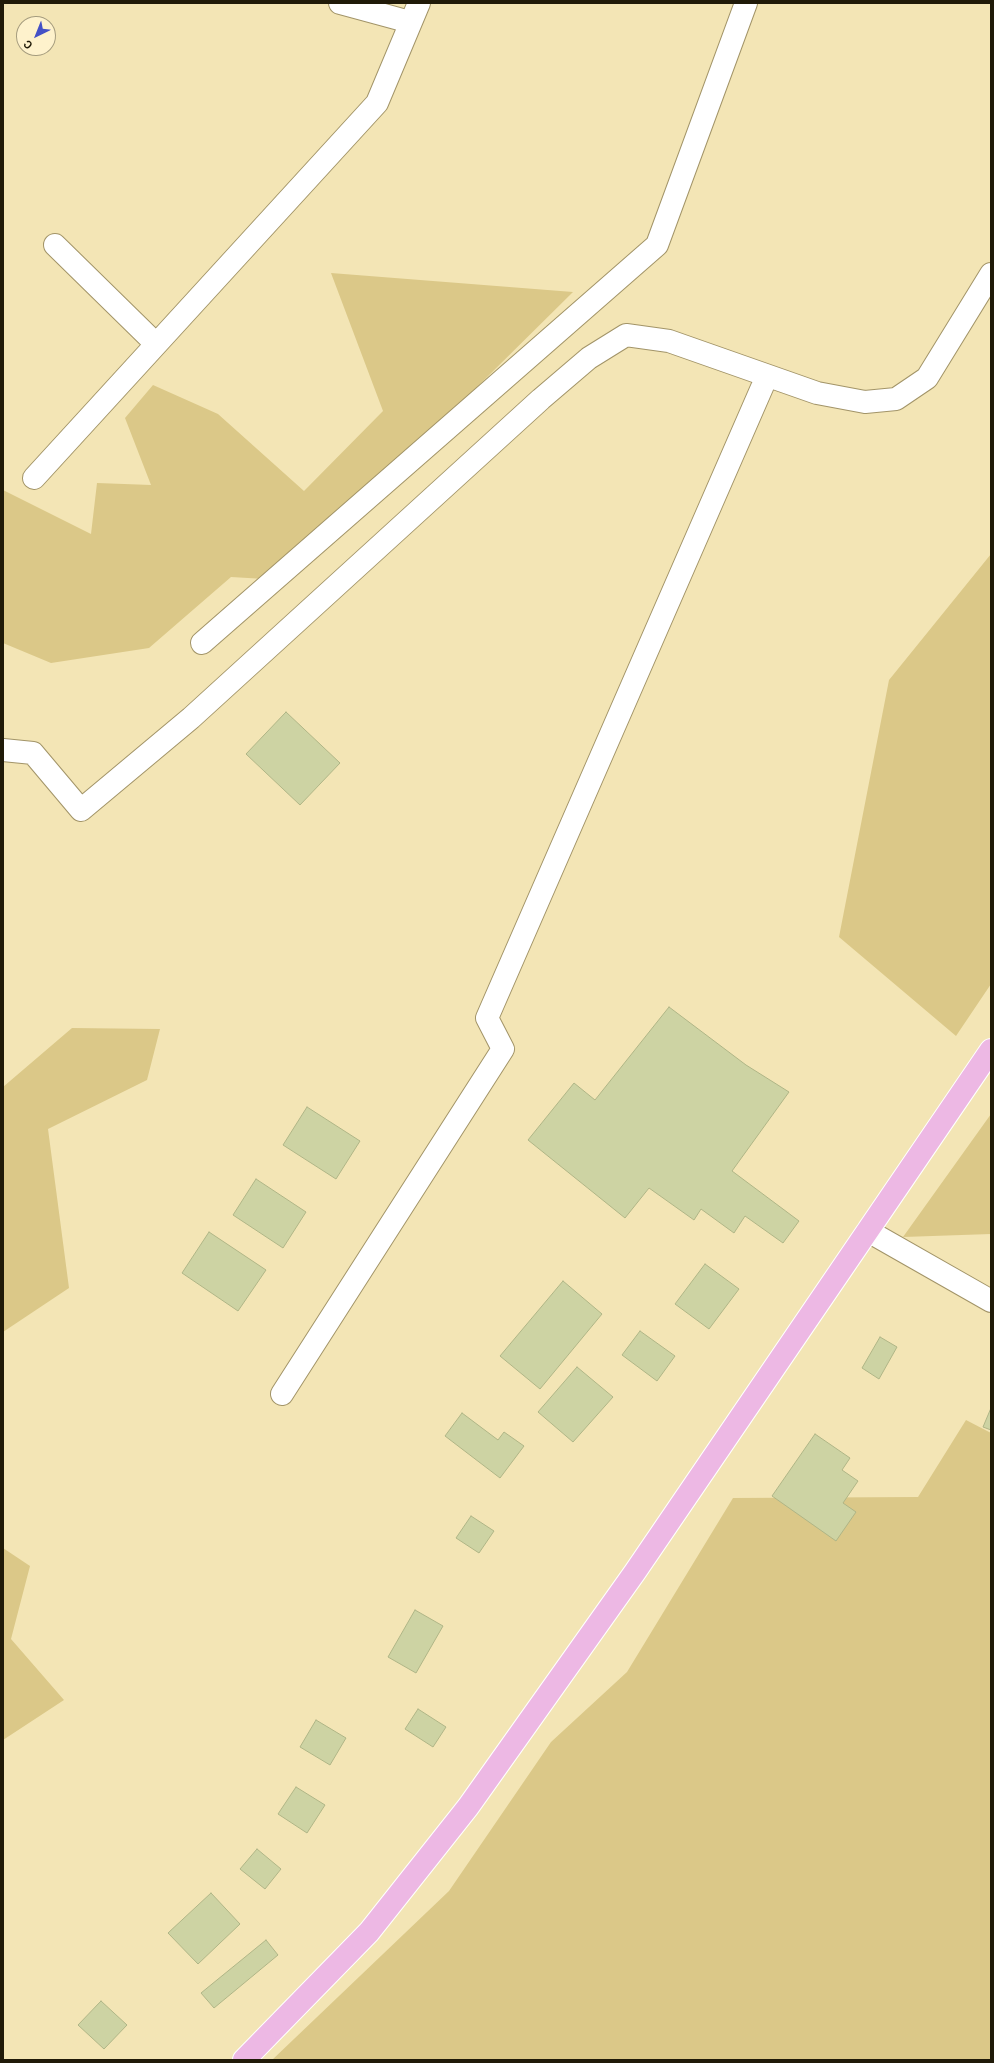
<!DOCTYPE html>
<meta charset="utf-8">
<style>
body{margin:0}
#map{position:relative;width:994px;height:2063px;overflow:hidden;background:#f3e5b5;font-family:Roboto,sans-serif}
canvas{display:block}
.frame{position:absolute;inset:0;border:4px solid #201a08;pointer-events:none}
.north{position:absolute;left:16px;top:16px;width:40px;height:40px;box-sizing:border-box;background:#fef2cc;border:1px solid #a59c7e;border-radius:50%;rotate:223deg;font-size:11px;font-weight:700;line-height:16px;text-align:center;color:#201a08}
.north::after{content:'';display:block;margin:auto;width:14px;height:18px;background:#4551c6;clip-path:polygon(50% 0,100% 100%,50% 72%,0 100%)}
</style>
<div id="map">
<canvas width="994" height="2063"></canvas>
<div class="frame"></div>
<div class="north">С</div>
</div>
<script>
const c = document.querySelector('canvas').getContext('2d');
c.lineJoin = 'round';
function paint(path, color) { c.fillStyle = color; c.fill(path, 'evenodd'); }
const poly = rows => new Path2D(rows.map(r => 'M' + r).join(''));
function trace(path, color, width, dash) { c.strokeStyle = color; c.lineWidth = width; c.lineCap = dash ? 'butt' : 'round'; c.setLineDash(dash || []); c.stroke(path); }
const green = poly([
 [331,273,573,292,282,580,231,577,149,648,51,663,3,643,3,490,91,534,97,483,151,485,125,418,153,385,218,414,304,491,383,411],
 [991,554,991,984,956,1036,839,937,889,680],
 [72,1028,160,1029,147,1080,48,1129,69,1288,3,1332,3,1087],
 [991,1114,991,1234,903,1237],
 [966,1420,991,1433,991,2060,272,2060,449,1891,551,1742,627,1672,733,1498,918,1497],
 [3,1548,30,1566,11,1639,64,1700,3,1740]
]);
const building = poly([
 [286,712,340,763,300,805,246,754,286,712],
 [669,1007,746,1065,789,1092,732,1171,799,1221,783,1243,745,1216,734,1233,701,1209,694,1220,649,1188,625,1218,528,1140,574,1083,595,1100,669,1007],
 [307,1107,360,1141,336,1179,283,1145,307,1107],
 [256,1179,306,1212,283,1248,233,1215,256,1179],
 [209,1232,266,1270,238,1311,182,1273,209,1232],
 [705,1264,739,1289,709,1329,675,1304,705,1264],
 [563,1281,602,1314,540,1389,500,1356,563,1281],
 [640,1331,675,1356,657,1381,622,1355,640,1331],
 [880,1337,897,1347,879,1379,862,1368,880,1337],
 [577,1367,613,1397,573,1442,538,1412,577,1367],
 [991,1408,991,1430,983,1427,991,1408],
 [462,1413,498,1440,504,1432,524,1446,500,1478,445,1436,462,1413],
 [815,1434,850,1458,842,1470,858,1481,843,1503,856,1512,836,1541,772,1496,815,1434],
 [471,1516,494,1531,479,1553,456,1538,471,1516],
 [415,1610,443,1626,416,1673,388,1657,415,1610],
 [418,1709,446,1727,433,1747,405,1729,418,1709],
 [316,1720,346,1738,330,1765,300,1747,316,1720],
 [296,1787,325,1805,307,1833,278,1814,296,1787],
 [257,1849,281,1869,265,1889,240,1869,257,1849],
 [211,1893,240,1924,198,1964,168,1933,211,1893],
 [266,1940,278,1955,214,2008,201,1993,266,1940],
 [101,2001,127,2025,104,2049,78,2025,101,2001]
]);
const minor = poly([
 [340,3,410,22],
 [55,245,156,344],
 [34,478,377,103,419,3],
 [202,643,657,245,746,3],
 [3,750,33,753,81,810,191,718,541,399,589,358,626,335,669,341,817,393,865,402,896,399,927,378,991,274],
 [868,1231,991,1301],
 [282,1394,503,1049,487,1018,767,376]
]);
const major = poly([
 [244,2060,369,1932,468,1807,635,1572,991,1050]
]);
paint(green, '#dbc888');
paint(building, '#cdd3a3');
trace(building, '#afb586', 1);
trace(minor, '#a29468', 24);
trace(major, '#fff', 24);
trace(minor, '#fff', 22);
trace(major, '#edb8e4', 22);
</script>
